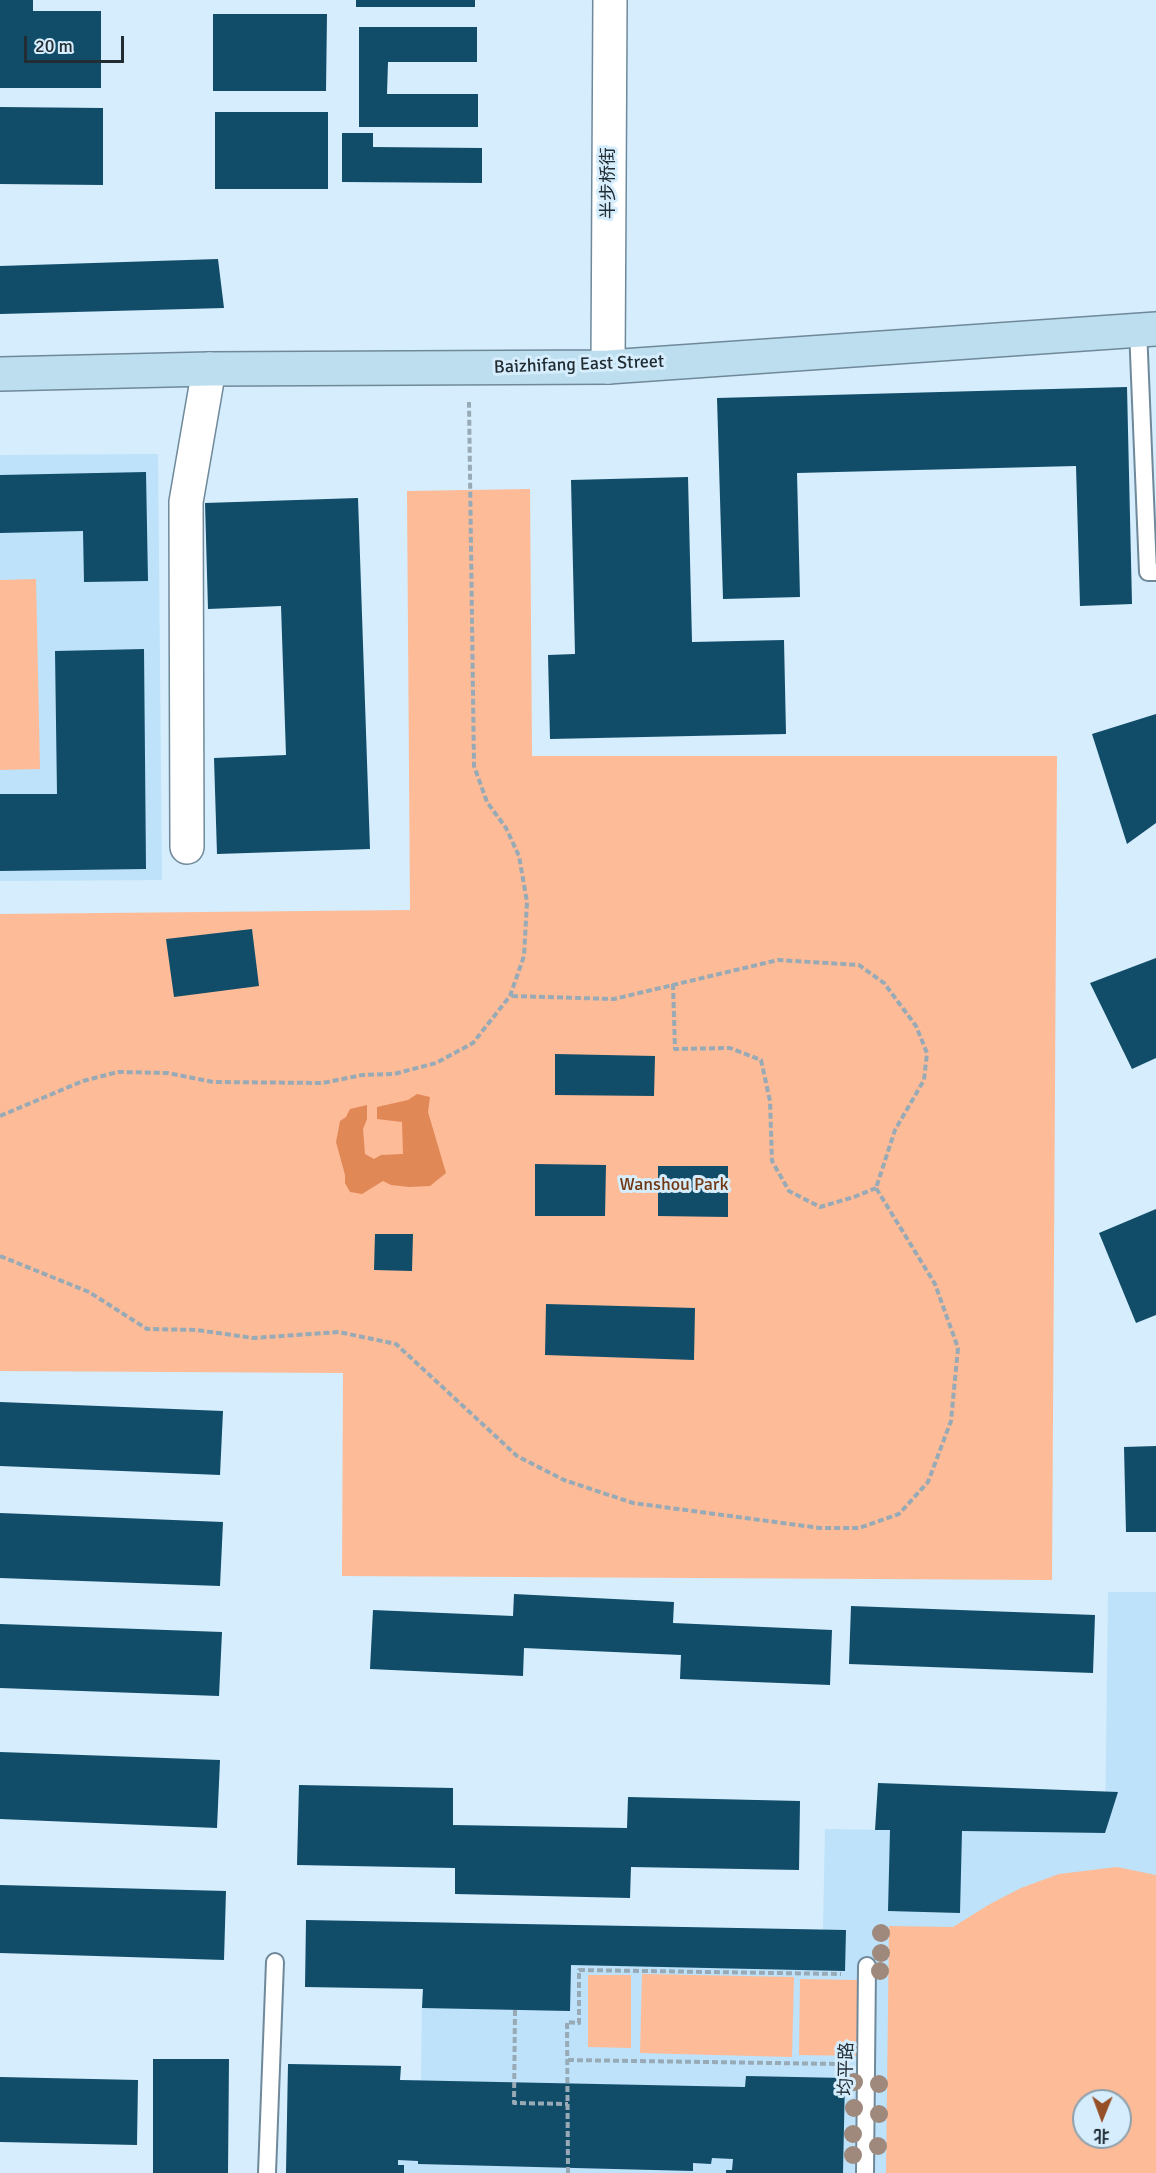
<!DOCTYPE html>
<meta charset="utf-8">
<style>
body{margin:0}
#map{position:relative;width:1156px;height:2173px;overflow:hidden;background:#d5edfc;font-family:Signika,"Noto Sans SC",sans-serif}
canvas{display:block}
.north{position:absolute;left:1072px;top:2089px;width:60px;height:60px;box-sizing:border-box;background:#d5edfc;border:2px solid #8da0ac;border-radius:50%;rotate:181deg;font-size:16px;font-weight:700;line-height:24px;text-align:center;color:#212c33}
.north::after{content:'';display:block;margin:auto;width:21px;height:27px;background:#965027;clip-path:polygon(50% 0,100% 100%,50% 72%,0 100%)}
.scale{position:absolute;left:24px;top:36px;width:100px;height:27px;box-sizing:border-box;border:3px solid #212c33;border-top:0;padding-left:8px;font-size:18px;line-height:21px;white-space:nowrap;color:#212c33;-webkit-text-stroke:4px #d5edfc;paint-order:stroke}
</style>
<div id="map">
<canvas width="1156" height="2173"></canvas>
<div class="north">北</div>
<div class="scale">20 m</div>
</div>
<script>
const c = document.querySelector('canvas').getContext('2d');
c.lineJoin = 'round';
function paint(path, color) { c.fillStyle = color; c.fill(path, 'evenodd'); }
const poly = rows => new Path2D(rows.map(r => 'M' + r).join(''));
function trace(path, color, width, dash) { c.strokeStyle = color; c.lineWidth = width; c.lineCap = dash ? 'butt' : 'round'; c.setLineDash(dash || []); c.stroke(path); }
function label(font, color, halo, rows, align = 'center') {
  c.font = font + ' Signika,"Noto Sans SC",sans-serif'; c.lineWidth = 6; c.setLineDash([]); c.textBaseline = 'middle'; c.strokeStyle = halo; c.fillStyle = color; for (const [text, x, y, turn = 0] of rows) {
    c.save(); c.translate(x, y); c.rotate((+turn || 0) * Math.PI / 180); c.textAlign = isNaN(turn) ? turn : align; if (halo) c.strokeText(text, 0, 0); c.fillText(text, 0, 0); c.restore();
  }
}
const built = poly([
 [158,454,162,880,0,881,0,455],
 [1108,1592,1156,1592,1156,2173,286,2173,288,2064,401,2066,400,2080,421,2080,423,1922,823,1930,825,1829,1105,1833],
 [1084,2101,1120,2101,1120,2137,1084,2137]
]);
const green = poly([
 [530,489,532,756,1057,756,1052,1580,342,1576,343,1373,0,1371,0,914,410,910,407,491],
 [36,579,40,769,0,770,0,580],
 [1117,1867,1156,1875,1156,2173,886,2173,889,1926,953,1927,990,1904,1021,1888,1059,1874],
 [1084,2101,1120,2101,1120,2137,1084,2137],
 [642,1974,794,1977,792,2057,640,2053],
 [588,1975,631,1975,631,2048,588,2047],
 [800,1979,858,1980,857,2056,799,2055]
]);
const water = poly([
 [417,1094,430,1097,428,1112,446,1173,430,1186,409,1187,391,1185,383,1181,362,1194,350,1192,345,1183,345,1175,336,1142,340,1121,346,1117,350,1109,367,1105,367,1119,363,1129,365,1154,374,1159,381,1155,403,1154,402,1122,377,1119,377,1107,408,1100]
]);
const building = poly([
 [0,0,33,0,33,11,101,11,101,88,0,88],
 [356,0,475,0,475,7,356,7],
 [213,14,327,14,326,91,213,91],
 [359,27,477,27,477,62,388,62,387,94,478,94,478,127,359,127],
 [0,107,103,108,103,185,0,184],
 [215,112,328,112,328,189,215,189],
 [342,133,373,133,373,147,482,148,482,183,342,182],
 [218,259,224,308,0,314,0,266],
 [1127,387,1132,604,1080,606,1076,466,797,473,800,597,723,599,717,398],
 [146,472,148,581,84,582,83,531,0,533,0,475],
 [688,477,692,642,784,640,786,734,550,739,548,655,575,654,571,480],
 [358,498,370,849,217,854,214,758,286,755,281,606,208,609,205,503],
 [144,649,146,869,0,871,0,794,57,794,55,651],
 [1156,714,1156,823,1127,844,1092,734],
 [252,929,259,986,174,997,166,939],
 [1156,958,1156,1058,1132,1069,1090,983],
 [555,1054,655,1056,654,1096,555,1095],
 [535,1164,606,1165,605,1216,535,1216],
 [658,1166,728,1166,728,1217,658,1216],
 [1156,1209,1156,1315,1136,1323,1099,1233],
 [375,1234,413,1234,412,1271,374,1270],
 [546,1304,695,1308,694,1360,545,1355],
 [0,1402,223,1411,220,1475,0,1466],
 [1156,1446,1156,1532,1126,1532,1124,1447],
 [0,1513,223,1522,220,1586,0,1578],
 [514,1594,674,1602,673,1623,832,1630,830,1685,680,1679,681,1655,524,1648,523,1676,370,1669,373,1610,513,1616],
 [851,1606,1095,1615,1093,1673,849,1664],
 [0,1624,222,1632,219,1696,0,1688],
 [0,1752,220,1760,217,1828,0,1819],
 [878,1783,1118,1792,1105,1833,962,1831,960,1913,888,1911,890,1830,875,1830],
 [299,1785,453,1788,453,1825,627,1828,628,1797,800,1801,799,1870,631,1867,630,1898,455,1894,455,1868,297,1865],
 [0,1885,226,1891,224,1960,0,1953],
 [306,1920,846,1930,845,1971,571,1965,570,2011,422,2008,423,1989,305,1987],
 [153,2059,229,2059,228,2173,153,2173],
 [288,2064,401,2066,400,2080,745,2087,746,2076,845,2078,843,2173,726,2173,726,2170,732,2170,733,2159,712,2158,711,2164,693,2163,693,2171,418,2164,418,2161,398,2160,398,2165,404,2165,404,2173,286,2173],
 [0,2077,138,2080,137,2145,0,2142]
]);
const path = poly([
 [673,984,675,1049,730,1048,761,1060,770,1101,772,1161,789,1191,820,1207,854,1197,876,1188],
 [0,1116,83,1081,118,1072,168,1073,213,1082,323,1083,362,1075,394,1074,436,1063,473,1043,510,996,524,956,527,902,519,856,506,828,487,802,474,766,469,402],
 [0,1256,89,1292,147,1329,197,1330,253,1338,339,1332,396,1344,517,1456,564,1480,633,1503,820,1528,859,1528,899,1514,928,1482,951,1421,958,1348,935,1284,876,1188,895,1130,924,1080,927,1053,916,1026,884,983,859,965,778,960,614,999,510,996],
 [515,2010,514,2103,568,2104],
 [568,2060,841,2064],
 [568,2173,567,2022,579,2023,579,1970,841,1974]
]);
const lane = poly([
 [1138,329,1148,572,1156,572],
 [267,2173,275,1962],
 [865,2173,867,1966]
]);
const street = poly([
 [608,367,610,0],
 [187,847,186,502,209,369]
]);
const secondary = poly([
 [0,374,209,369,608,367,1156,329]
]);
const trees = [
 [881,1933],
 [881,1953],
 [880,1971],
 [854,2082],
 [879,2084],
 [854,2108],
 [879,2114],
 [853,2134],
 [878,2146],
 [853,2155]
];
const streetNames = [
 ["半步桥街",609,183,-90],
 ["Baizhifang East Street",579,365,-2],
 ["均平路",847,2069,-89]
];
const parkNames = [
 ["Wanshou Park",674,1185]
];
paint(built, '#bee2f9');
paint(green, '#fdbb98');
paint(water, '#e18857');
paint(building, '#114c69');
trace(lane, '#6f899a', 20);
trace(street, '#6f899a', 36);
trace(secondary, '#6f899a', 36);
trace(path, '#97aab6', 4, [6, 3]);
trace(lane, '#fff', 16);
trace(street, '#fff', 33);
trace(secondary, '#bddeee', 33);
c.fillStyle = '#9e897c';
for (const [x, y] of trees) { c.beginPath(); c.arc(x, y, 9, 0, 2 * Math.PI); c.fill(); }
label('18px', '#212c33', '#d5edfc', streetNames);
label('18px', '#713814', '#d5edfc', parkNames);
</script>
